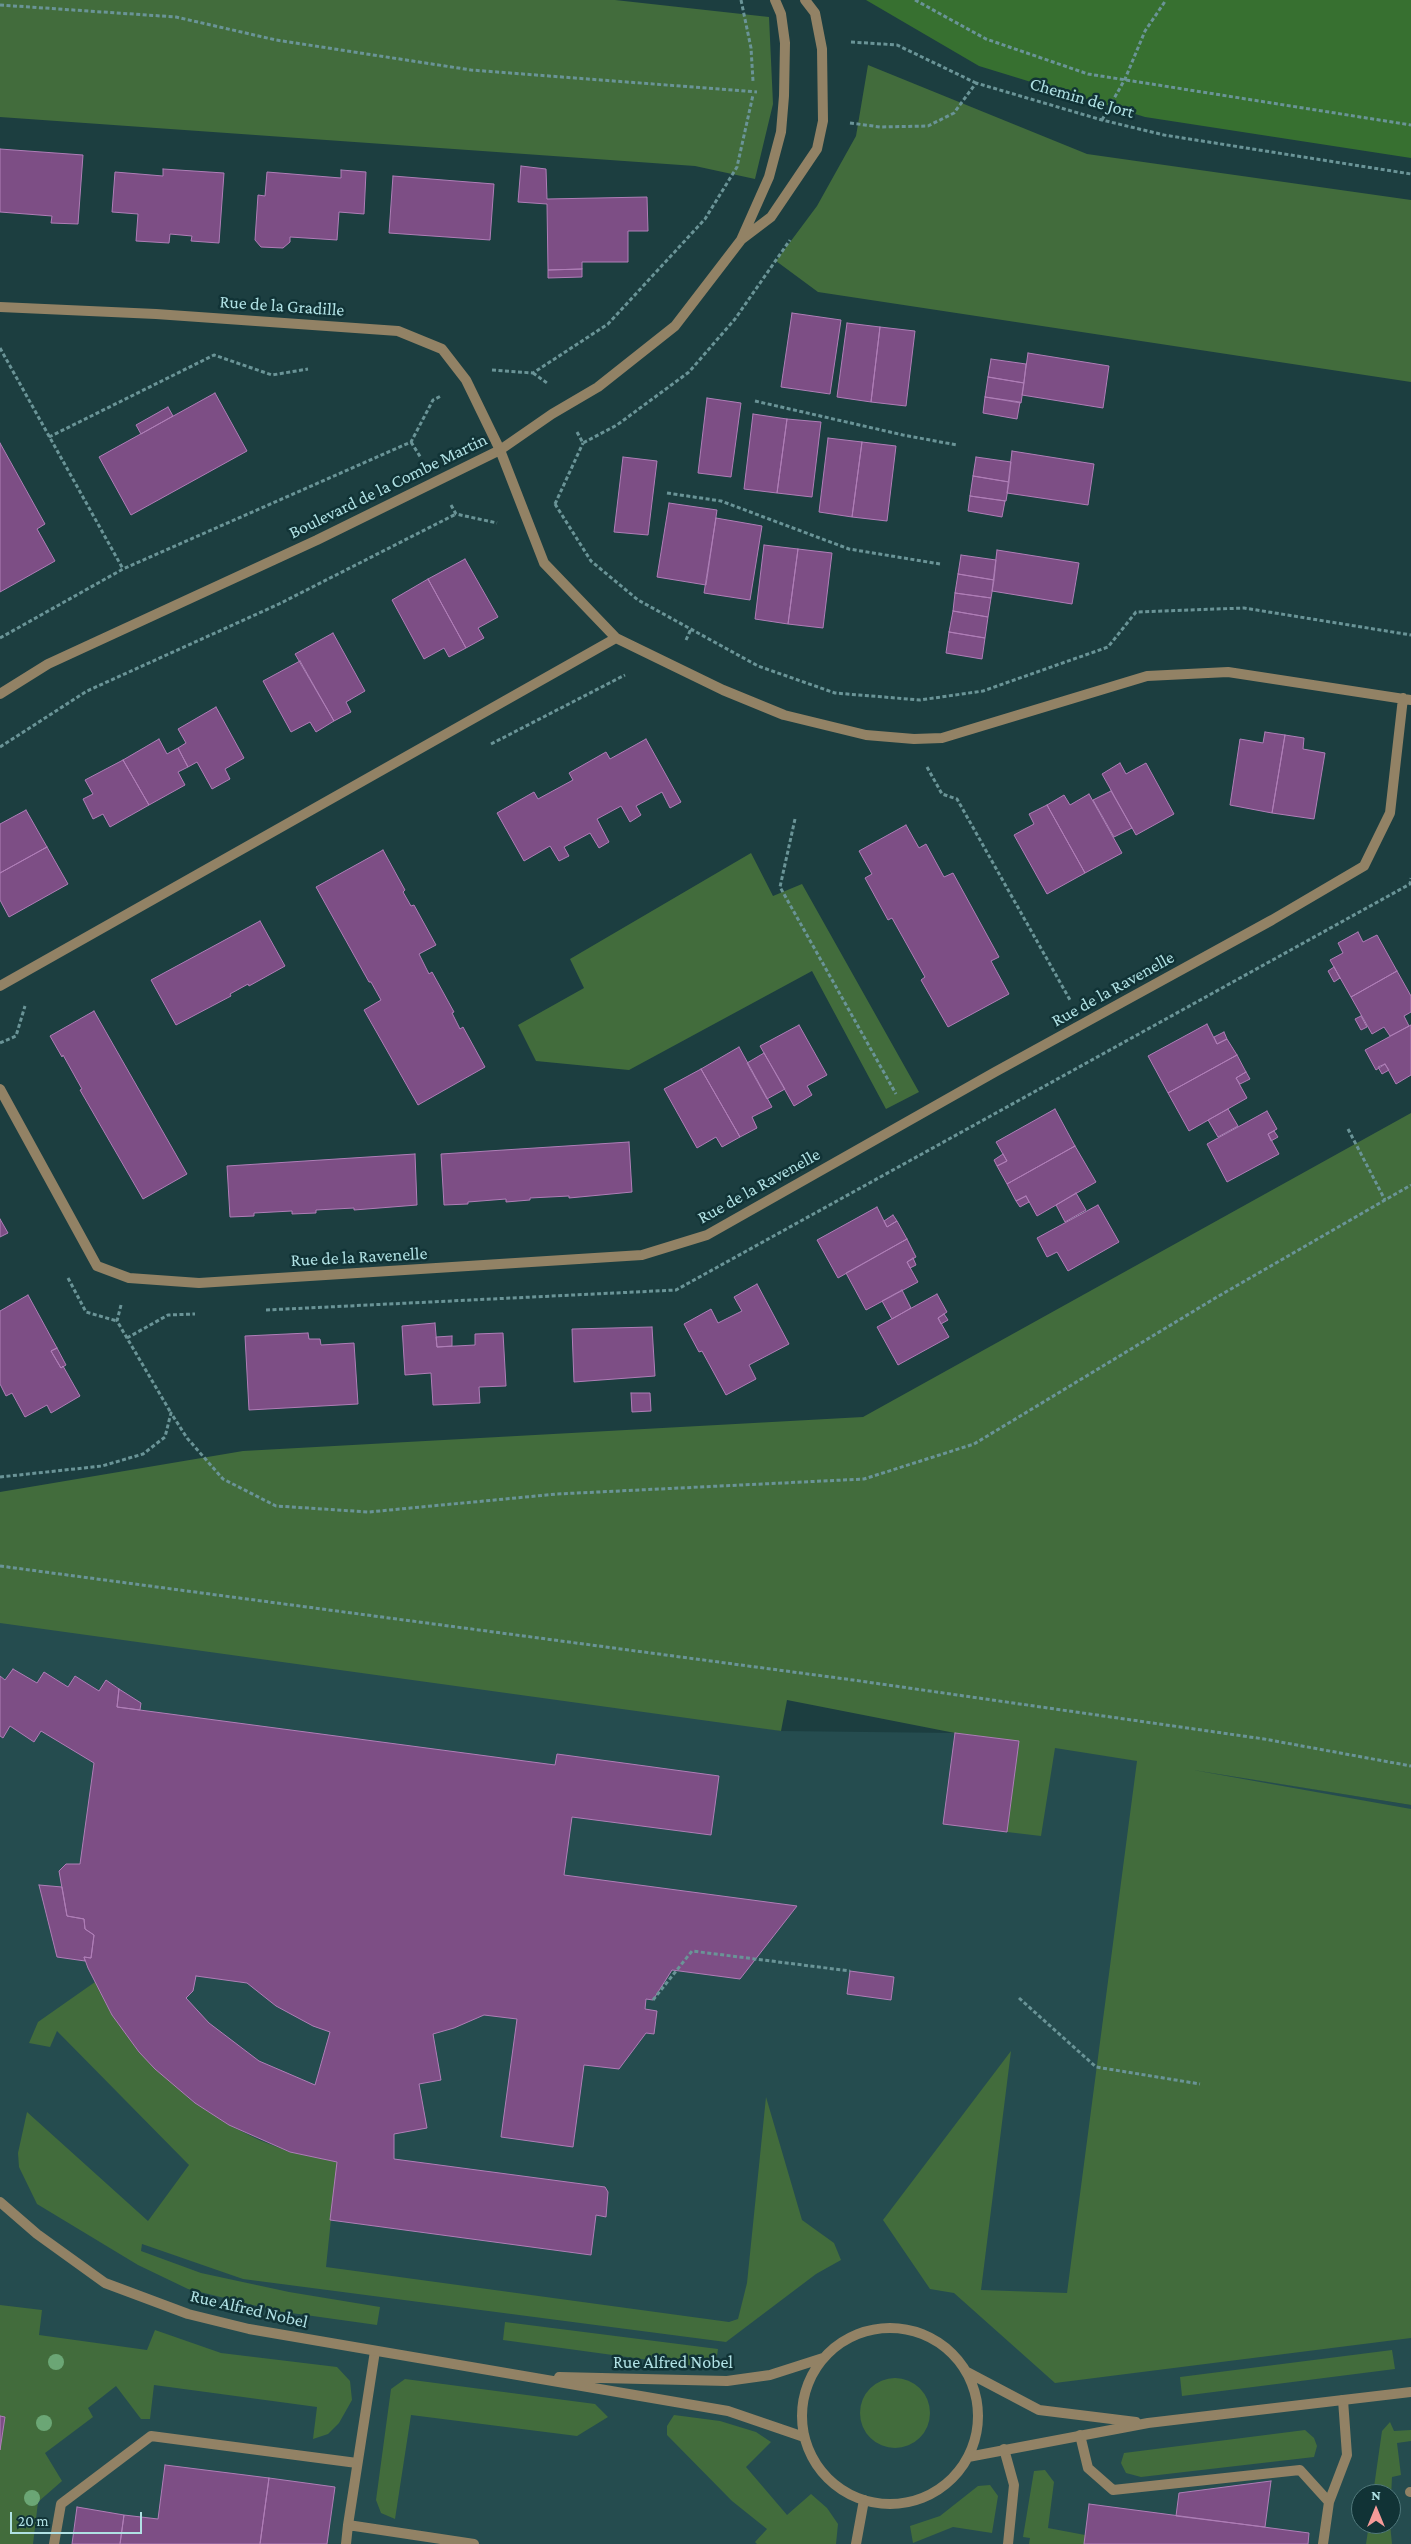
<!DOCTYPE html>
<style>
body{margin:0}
#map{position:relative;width:1411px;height:2544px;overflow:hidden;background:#1c3e40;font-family:"Crimson Pro",serif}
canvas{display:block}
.north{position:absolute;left:1351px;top:2484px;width:50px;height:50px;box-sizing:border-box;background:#113336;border:1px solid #51797c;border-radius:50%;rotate:0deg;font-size:14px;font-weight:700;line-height:20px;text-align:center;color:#b0e1e4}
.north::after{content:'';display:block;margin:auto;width:18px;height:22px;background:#f59b99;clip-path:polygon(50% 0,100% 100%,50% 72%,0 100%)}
.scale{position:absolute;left:10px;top:2512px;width:132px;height:22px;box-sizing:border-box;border:2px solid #b0e1e4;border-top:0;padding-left:6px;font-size:15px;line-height:18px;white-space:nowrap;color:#b0e1e4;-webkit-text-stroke:4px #113336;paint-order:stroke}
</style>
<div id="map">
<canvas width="1411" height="2544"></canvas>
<div class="north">N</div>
<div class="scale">20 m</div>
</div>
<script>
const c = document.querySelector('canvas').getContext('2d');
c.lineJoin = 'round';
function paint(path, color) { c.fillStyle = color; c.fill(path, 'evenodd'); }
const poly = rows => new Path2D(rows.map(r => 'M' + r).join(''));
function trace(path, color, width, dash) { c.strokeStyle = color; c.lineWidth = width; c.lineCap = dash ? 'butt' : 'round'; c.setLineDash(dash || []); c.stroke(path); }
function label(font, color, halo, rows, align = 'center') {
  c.font = font + ' "Crimson Pro",serif'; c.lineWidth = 5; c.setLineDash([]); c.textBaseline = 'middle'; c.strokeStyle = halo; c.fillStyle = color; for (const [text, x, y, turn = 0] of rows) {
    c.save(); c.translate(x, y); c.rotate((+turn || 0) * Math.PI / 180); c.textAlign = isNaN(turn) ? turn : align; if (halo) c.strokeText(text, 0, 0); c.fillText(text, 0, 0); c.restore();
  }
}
const built = poly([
 [0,1578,781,1731,955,1733,1019,1741,1411,1805,1411,2544,0,2544],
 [1361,2494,1391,2494,1391,2524,1361,2524]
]);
const green = poly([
 [0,0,615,0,769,17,773,104,755,179,695,166,0,117],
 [868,65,1087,154,1411,200,1411,382,818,292,776,261,817,206,856,136],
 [751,853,773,896,802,884,919,1092,886,1109,812,971,629,1070,536,1061,518,1025,584,988,570,959],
 [1411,1113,1411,1805,1193,1770,1411,1809,1411,2338,1055,2383,954,2293,930,2289,883,2220,1011,2051,981,2290,1067,2293,1137,1761,1055,1748,1041,1836,1007,1832,1019,1741,955,1733,787,1700,781,1731,0,1623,0,1492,243,1451,863,1417],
 [95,1982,112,2015,139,2052,192,2101,229,2125,259,2140,290,2152,337,2162,326,2267,729,2322,738,2319,747,2283,766,2097,802,2220,834,2243,841,2260,816,2274,726,2342,243,2279,142,2244,141,2251,201,2273,289,2292,380,2307,377,2325,277,2311,188,2289,138,2265,37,2204,19,2167,18,2153,27,2112,148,2221,189,2165,57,2031,50,2047,29,2043,38,2022],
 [0,2305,42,2310,39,2335,147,2350,155,2330,221,2353,337,2367,350,2381,352,2400,339,2423,328,2434,313,2439,317,2407,154,2385,150,2419,141,2419,116,2386,88,2408,93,2417,45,2453,62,2481,38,2502,33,2544,0,2544,0,2450,5,2417,0,2416],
 [505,2322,718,2349,715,2369,503,2340],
 [1392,2350,1395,2369,1182,2396,1180,2377],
 '860 2413a35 35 0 1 1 70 0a35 35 0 1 1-70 0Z',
 [405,2379,595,2404,608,2417,577,2436,411,2415,395,2519,381,2513,376,2500,391,2389],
 [674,2415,720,2421,756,2432,771,2442,746,2467,787,2515,811,2494,827,2508,838,2524,836,2544,757,2544,755,2542,767,2529,732,2501,667,2435,667,2426],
 [1390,2422,1394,2431,1411,2430,1411,2441,1397,2443,1401,2475,1392,2477,1391,2497,1391,2494,1373,2494,1382,2431],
 [1305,2430,1314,2438,1317,2446,1314,2457,1141,2477,1126,2473,1121,2463,1124,2453],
 [1045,2470,1054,2482,1048,2528,1085,2535,1084,2544,1029,2544,1030,2538,1023,2537,1034,2471],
 [990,2485,998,2496,992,2533,953,2527,913,2543,910,2526,940,2516,978,2486],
 [1369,2524,1390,2524,1392,2544,1366,2544]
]);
const forest = poly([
 [866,0,1411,0,1411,158,1145,117,979,66]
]);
const building = poly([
 [0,149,83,155,78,224,51,223,52,216,0,212,0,149],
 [521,166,546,169,547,199,647,197,648,231,628,231,628,262,582,262,582,269,548,270,547,204,518,202,521,166],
 [163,169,224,173,219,243,191,241,192,236,170,234,169,243,136,241,138,214,112,212,115,172,163,176,163,169],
 [341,170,366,172,364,214,339,212,337,240,290,237,290,242,283,248,261,247,255,240,258,195,265,196,267,172,341,178,341,170],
 [393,176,494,184,490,240,389,233,393,176],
 [582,269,582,277,548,278,548,270,582,269],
 [792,313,841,320,830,394,781,387,792,313],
 [847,323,880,327,871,402,837,397,847,323],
 [880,327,915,331,906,406,871,402,880,327],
 [1028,353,1109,366,1103,408,1022,395,1028,353],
 [991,359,1026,364,1024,383,988,377,991,359],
 [988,377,1024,383,1021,403,985,397,988,377],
 [215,393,247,451,131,515,99,457,215,393],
 [985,397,1020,402,1017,419,983,413,985,397],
 [707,398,741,403,731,477,698,473,707,398],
 [168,407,173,416,141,434,136,425,168,407],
 [753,414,787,419,777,493,744,489,753,414],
 [787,419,821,422,812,497,777,493,787,419],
 [828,438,862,442,852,517,819,512,828,438],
 [862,442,896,446,887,521,852,517,862,442],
 [0,443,45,524,37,529,55,561,0,592,0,443],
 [1012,451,1094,464,1088,505,1007,493,1012,451],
 [623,457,657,461,648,535,614,532,623,457],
 [976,457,1011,462,1009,482,973,476,976,457],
 [973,476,1009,482,1006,501,970,496,973,476],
 [970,496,1005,501,1002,517,968,511,970,496],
 [669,503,717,510,706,585,657,577,669,503],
 [716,518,762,526,750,600,704,593,716,518],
 [764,545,798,549,788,624,755,619,764,545],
 [798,549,832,553,823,628,788,624,798,549],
 [997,550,1079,563,1072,604,992,591,997,550],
 [961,555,996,560,994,580,958,574,961,555],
 [465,559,498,617,478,628,484,638,466,648,428,579,465,559],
 [958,574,994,580,991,598,955,593,958,574],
 [428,579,466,648,449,657,444,648,424,659,392,600,428,579],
 [955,593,991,598,988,617,953,611,955,593],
 [953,611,988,617,985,638,949,632,953,611],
 [949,632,985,638,982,659,946,653,949,632],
 [333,633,365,691,346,702,351,712,334,721,295,654,333,633],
 [300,661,334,721,316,732,310,722,291,732,263,681,300,661],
 [216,707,244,758,225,769,230,779,212,789,197,762,188,767,178,748,186,743,178,729,216,707],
 [1265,732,1285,735,1272,813,1230,805,1240,739,1263,743,1265,732],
 [1285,735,1304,738,1303,749,1325,753,1314,819,1272,813,1285,735],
 [159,739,167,754,178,748,188,767,178,772,185,785,149,805,123,760,159,739],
 [646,739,681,802,670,808,662,792,636,806,641,815,630,822,621,806,597,819,609,842,599,848,590,833,564,847,569,856,559,861,550,846,524,861,497,813,534,792,538,799,573,780,569,773,606,752,610,759,646,739],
 [123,760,149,805,110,827,103,814,93,819,83,799,93,794,85,780,123,760],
 [1120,763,1126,774,1146,763,1174,814,1136,835,1102,774,1120,763],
 [1111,791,1132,828,1114,837,1093,800,1111,791],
 [1089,794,1122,853,1085,873,1047,805,1064,795,1070,805,1089,794],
 [1047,805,1085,873,1047,894,1014,835,1034,824,1029,814,1047,805],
 [26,810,47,847,0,873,0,824,26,810],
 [906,825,919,848,926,844,944,877,953,873,999,957,991,961,1009,994,948,1027,921,980,925,977,892,918,888,920,865,878,872,874,859,851,906,825],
 [47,847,68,884,9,917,0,900,0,873,47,847],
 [383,850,405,890,403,892,411,906,414,905,436,945,419,954,429,974,432,972,454,1012,452,1013,460,1029,463,1027,485,1067,418,1105,364,1010,381,1000,371,982,369,982,316,887,383,850],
 [260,921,285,966,249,986,248,984,230,994,231,996,176,1025,151,980,260,921],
 [1358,932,1363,942,1377,935,1397,971,1351,997,1330,960,1343,953,1338,943,1358,932],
 [1334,967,1340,978,1334,982,1328,971,1334,967],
 [1397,971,1411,996,1411,1012,1404,1016,1409,1026,1390,1036,1384,1027,1372,1034,1351,997,1397,971],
 [94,1011,187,1174,143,1199,80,1090,82,1089,63,1055,62,1057,50,1036,94,1011],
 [1361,1016,1367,1027,1361,1030,1355,1019,1361,1016],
 [1207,1024,1217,1044,1227,1039,1237,1055,1168,1093,1148,1056,1207,1024],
 [799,1025,827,1075,807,1086,812,1095,794,1106,760,1046,799,1025],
 [1411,1025,1411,1075,1396,1084,1385,1064,1376,1070,1365,1050,1411,1025],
 [1224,1032,1227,1039,1217,1044,1214,1037,1224,1032],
 [739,1047,772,1107,752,1117,757,1128,740,1137,701,1069,739,1047],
 [764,1053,785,1089,767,1099,747,1063,764,1053],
 [1237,1055,1246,1072,1236,1078,1247,1098,1189,1131,1168,1093,1237,1055],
 [1385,1064,1389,1070,1382,1074,1378,1067,1385,1064],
 [701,1069,740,1137,722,1147,716,1137,697,1148,664,1089,701,1069],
 [1246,1072,1250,1079,1240,1084,1236,1078,1246,1072],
 [1055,1109,1075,1146,1007,1184,997,1166,1007,1161,996,1142,1055,1109],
 [1228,1109,1238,1126,1218,1137,1208,1120,1228,1109],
 [1267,1111,1277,1129,1268,1134,1279,1154,1227,1182,1207,1144,1267,1111],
 [1274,1131,1278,1137,1271,1141,1268,1134,1274,1131],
 [629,1142,632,1192,569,1198,569,1196,530,1198,530,1200,506,1202,506,1199,468,1202,468,1204,444,1205,441,1154,629,1142],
 [1075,1146,1096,1182,1037,1216,1026,1196,1016,1201,1007,1184,1075,1146],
 [415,1154,417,1205,354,1210,354,1208,316,1210,316,1213,292,1214,292,1211,254,1213,254,1216,230,1217,227,1166,415,1154],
 [1003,1154,1007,1161,997,1166,994,1160,1003,1154],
 [1076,1193,1086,1210,1065,1222,1056,1205,1076,1193],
 [1026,1196,1029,1202,1020,1207,1016,1201,1026,1196],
 [1098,1205,1119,1242,1068,1271,1057,1252,1047,1257,1037,1238,1098,1205],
 [877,1207,887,1227,897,1221,907,1239,838,1278,817,1240,877,1207],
 [893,1215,897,1221,887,1227,884,1221,893,1215],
 [0,1219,8,1233,0,1237,0,1219],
 [907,1239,916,1257,907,1262,918,1282,866,1310,846,1273,907,1239],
 [913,1258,916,1265,910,1268,907,1262,913,1258],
 [757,1284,789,1344,749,1365,756,1379,726,1395,702,1351,699,1352,684,1324,711,1309,718,1323,742,1311,734,1297,757,1284],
 [902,1290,911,1308,892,1319,882,1301,902,1290],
 [937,1294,947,1312,938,1318,949,1337,898,1365,877,1327,937,1294],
 [28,1295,57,1348,51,1351,61,1368,63,1366,80,1396,51,1413,47,1405,25,1417,12,1393,6,1396,0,1384,0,1311,28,1295],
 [944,1314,948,1320,941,1324,938,1318,944,1314],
 [435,1323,437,1347,475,1345,475,1334,503,1333,506,1386,479,1387,480,1403,433,1405,431,1373,405,1375,402,1326,435,1323],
 [652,1327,655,1376,574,1382,572,1329,652,1327],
 [308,1333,309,1339,320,1339,321,1345,354,1343,358,1404,249,1410,245,1336,308,1333],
 [452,1336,452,1346,437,1347,436,1337,452,1336],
 [57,1348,66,1365,61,1368,51,1351,57,1348],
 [631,1393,650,1393,651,1411,632,1412,631,1393],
 [13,1669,37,1683,44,1672,68,1687,75,1676,99,1691,106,1680,119,1689,117,1707,555,1765,557,1754,719,1776,711,1835,572,1817,564,1875,797,1906,740,1979,672,1970,653,2000,646,1999,645,2009,657,2011,654,2034,646,2033,619,2069,584,2065,573,2147,501,2137,517,2019,484,2015,454,2028,433,2034,441,2080,419,2084,427,2128,394,2134,394,2159,605,2187,608,2192,606,2217,596,2215,591,2255,330,2220,337,2162,290,2152,229,2125,195,2103,155,2069,139,2052,112,2015,88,1968,84,1957,91,1958,94,1935,85,1929,84,1919,67,1916,59,1871,66,1864,80,1864,94,1763,41,1731,34,1742,10,1726,3,1738,0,1736,0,1676,5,1680,13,1669],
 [196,1976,247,1983,276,2006,313,2026,330,2032,315,2085,259,2061,209,2023,186,1998,193,1991,196,1976],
 [119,1689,141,1703,140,1710,117,1707,119,1689],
 [955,1733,1019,1741,1007,1832,943,1824,955,1733],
 [39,1885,62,1887,67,1916,84,1919,85,1929,94,1935,91,1958,84,1957,85,1961,57,1957,39,1885],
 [850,1971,894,1977,891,2000,847,1994,850,1971],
 [0,2416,5,2417,0,2450,0,2416],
 [165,2465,269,2478,260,2544,120,2544,124,2515,158,2519,165,2465],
 [269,2478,335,2487,327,2544,260,2544,269,2478],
 [1271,2481,1265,2527,1176,2516,1179,2493,1271,2481],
 [1089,2504,1309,2533,1308,2544,1084,2544,1089,2504],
 [77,2507,124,2515,120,2544,72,2544,77,2507]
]);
const path = poly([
 [741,0,751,48,753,81],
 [915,0,986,39,1088,74,1411,125],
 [0,5,176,17,276,40,471,70,757,92],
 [851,42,897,45,976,83],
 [1102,120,1125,79,1145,31,1166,0],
 [850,123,880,127,928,126,954,113,976,83,1102,120,1164,135,1411,174],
 [0,348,123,569],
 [492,370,533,373,608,324,705,219,737,167,753,95],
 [533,373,547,383],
 [755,401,903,435,957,445],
 [577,432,583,443,617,425,689,372,735,319,790,240],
 [49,437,214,355,272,375,308,369],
 [411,442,421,458],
 [667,493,721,501,849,549,940,564],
 [555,504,591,561,638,600,758,666,835,693,920,700,983,691,1108,647,1136,612,1244,608,1411,635],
 [555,504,583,443],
 [451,505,456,514,497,523],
 [0,638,123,569,411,442,433,400,441,396],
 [686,640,691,629],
 [491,744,625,675],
 [0,747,87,691,279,604,456,514],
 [927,767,942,794,957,799,1070,1000],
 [795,819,780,887,896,1094],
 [0,1043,16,1036,25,1006],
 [1348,1129,1385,1200],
 [68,1278,86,1312,117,1321],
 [121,1305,117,1321,171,1413],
 [266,1310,676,1290,1410,884,1411,878],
 [127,1338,168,1315,195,1314],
 [0,1477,102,1466,143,1454,165,1437,171,1413,187,1438,223,1479,276,1506,369,1512,557,1494,864,1479,974,1444,1217,1297,1411,1185],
 [0,1566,853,1680,1264,1739,1411,1766],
 [1019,1998,1096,2067,1200,2084],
 [653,2000,692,1951,850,1971]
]);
const service = poly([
 [375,2351,348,2525,474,2544],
 [1080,2435,1088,2468,1113,2490,1300,2470,1329,2502],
 [1004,2449,1014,2485,1008,2544],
 [1410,2492,1411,2492],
 [54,2544,61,2504,151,2436,357,2463],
 [346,2544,348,2525],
 [856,2544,864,2500],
 [1323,2544,1329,2502,1347,2455,1343,2400]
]);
const minor = poly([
 [742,239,771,217,817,149,823,121,822,49,815,13,805,0],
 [0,307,156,314,398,331,442,349,466,380,500,450,544,563,616,638,723,690,784,715,866,735,914,739,942,738,1147,676,1228,672,1411,700],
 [0,694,48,664,317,540,500,450,552,414,598,387,675,326,741,240,769,177,781,132,784,96,785,43,781,14,775,0],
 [0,986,616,638],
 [0,1089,97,1266,129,1278,199,1283,642,1255,707,1235,995,1072,1272,920,1364,866,1390,813,1403,698],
 [0,2202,37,2234,105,2283,188,2314,249,2329,728,2411,804,2437],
 '802 2416a88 88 0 1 1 176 0a88 88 0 1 1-176 0Z',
 [967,2372,1039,2410,1136,2422],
 [559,2377,727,2381,770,2375,823,2358],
 [968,2457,1148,2423,1411,2392]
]);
const trees = [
 [56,2362],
 [44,2423],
 [32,2498]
];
const streetNames = [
 ["Chemin de Jort",1082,98,16],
 ["Rue de la Gradille",282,306,4],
 ["Boulevard de la Combe Martin",388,486,-26],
 ["Rue de la Ravenelle",1113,989,-29],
 ["Rue de la Ravenelle",759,1186,-29],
 ["Rue de la Ravenelle",359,1257,-3],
 ["Rue Alfred Nobel",249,2309,13],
 ["Rue Alfred Nobel",673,2362]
];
paint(built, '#254c4f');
paint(green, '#426c3c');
paint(forest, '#377030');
paint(building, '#7d4e85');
trace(building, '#af7eb7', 1);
trace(path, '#6a9497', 3, [4, 2.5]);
trace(service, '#928265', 10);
trace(minor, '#928265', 10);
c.fillStyle = '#6ba675';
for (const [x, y] of trees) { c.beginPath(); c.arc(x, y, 8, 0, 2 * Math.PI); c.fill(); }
label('18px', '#b0e1e4', '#113336', streetNames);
</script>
